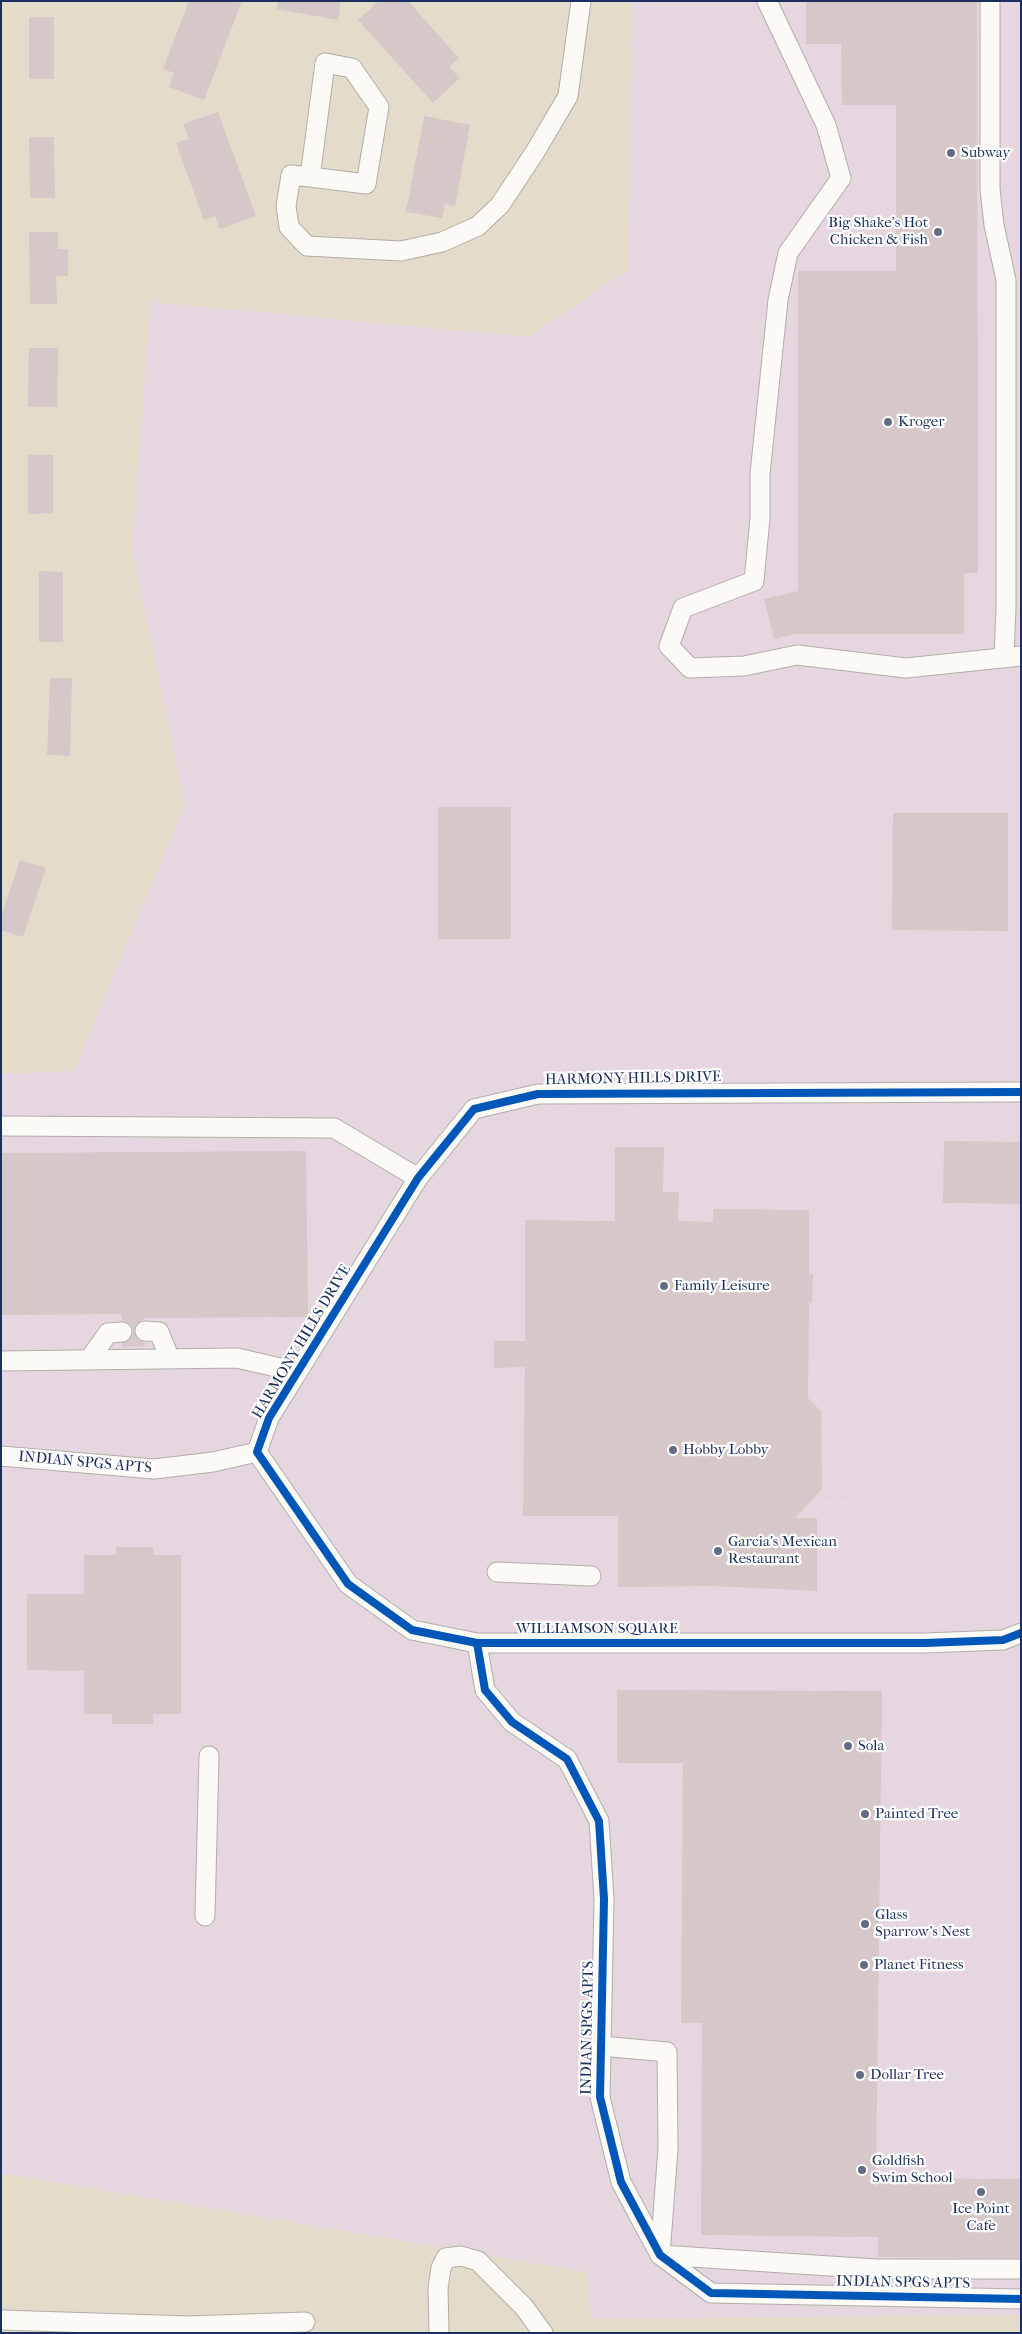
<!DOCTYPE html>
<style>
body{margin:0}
#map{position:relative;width:1022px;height:2334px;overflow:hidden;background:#e3dccb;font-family:"IM FELL French Canon",serif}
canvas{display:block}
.frame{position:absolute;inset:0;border:2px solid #1b2f5e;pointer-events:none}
</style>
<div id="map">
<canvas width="1022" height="2334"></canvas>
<div class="frame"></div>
</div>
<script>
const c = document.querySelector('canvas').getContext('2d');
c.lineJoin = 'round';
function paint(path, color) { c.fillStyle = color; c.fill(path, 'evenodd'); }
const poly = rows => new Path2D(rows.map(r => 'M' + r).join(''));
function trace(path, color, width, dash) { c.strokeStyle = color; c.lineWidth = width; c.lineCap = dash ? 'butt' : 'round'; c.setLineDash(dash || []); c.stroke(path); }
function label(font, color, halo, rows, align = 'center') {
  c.font = font + ' "IM FELL French Canon",serif'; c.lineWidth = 4.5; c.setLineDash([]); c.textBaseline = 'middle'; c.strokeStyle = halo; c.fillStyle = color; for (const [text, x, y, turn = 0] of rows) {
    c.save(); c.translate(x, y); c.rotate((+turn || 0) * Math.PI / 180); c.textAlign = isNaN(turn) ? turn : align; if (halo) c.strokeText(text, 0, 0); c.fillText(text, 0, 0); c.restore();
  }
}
const built = poly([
 [632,1,1021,1,1021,2315,591,2319,587,2272,1,2173,1,1074,74,1071,185,804,132,549,151,302,529,337,629,269]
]);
const building = poly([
 [189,1,242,1,204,100,169,87,174,73,163,69],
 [278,1,341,1,338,20,277,9],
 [379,1,408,1,459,58,449,67,460,78,433,103,358,20],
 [806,1,977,1,978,573,964,573,964,634,795,634,774,639,764,599,798,591,798,271,896,271,896,105,842,105,841,44,806,44],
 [29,17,54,17,54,79,29,79],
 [218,112,256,216,220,229,215,216,204,220,176,143,189,139,183,124],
 [424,116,470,125,455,206,445,204,442,218,406,212],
 [29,137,54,137,55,198,30,198],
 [29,232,58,232,58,249,68,249,68,276,56,276,57,304,30,304],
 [29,348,58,348,57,407,28,407],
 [28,455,53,455,53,513,28,514],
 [39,571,63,572,63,642,39,642],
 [50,678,72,678,70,756,47,755],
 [438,807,511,807,511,939,438,939],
 [893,813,1008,813,1008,931,892,930],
 [20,860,46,868,23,937,1,930,1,917],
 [944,1141,1021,1142,1021,1204,943,1203],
 [615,1147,664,1147,663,1192,679,1192,678,1221,713,1222,713,1209,809,1210,809,1274,813,1274,812,1303,809,1302,808,1398,821,1411,822,1489,795,1518,817,1518,817,1591,712,1586,618,1587,618,1516,523,1516,525,1367,494,1368,494,1341,525,1341,525,1220,615,1221],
 [306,1151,308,1317,145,1318,136,1324,134,1331,138,1340,145,1342,145,1346,122,1347,122,1343,132,1337,133,1332,131,1325,122,1321,121,1314,1,1315,1,1153],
 [116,1547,153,1547,153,1555,181,1555,181,1714,153,1714,153,1724,112,1724,112,1714,84,1714,84,1671,27,1670,27,1594,84,1594,84,1555,116,1555],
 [617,1690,882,1691,876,2178,1021,2179,1021,2258,878,2257,878,2237,701,2235,702,2023,681,2023,683,1763,617,1763]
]);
const path = poly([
 [815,1497,848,1497]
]);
const minor = poly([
 [767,1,826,125,841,178,788,253,778,300,760,474,760,518,754,581,683,608,669,646,690,668,744,666,797,655,906,668,1021,656],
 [990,1,990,189,994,225,1006,280,1006,608,1004,656],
 [310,177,325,63,352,68,379,107,366,184,310,177,291,175,286,206,289,227,307,246,401,251,442,242,478,226,500,205,535,152,568,96,581,1],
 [1,1126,334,1128,418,1178],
 [145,1331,159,1332,170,1359],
 [89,1360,108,1333,122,1332],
 [1,1361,237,1358,298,1372],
 [257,1452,269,1418,418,1178,474,1109,538,1094,1021,1092],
 [257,1452,348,1584,412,1630,477,1643,925,1643,1003,1640,1021,1633],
 [1,1456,154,1469,213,1462,257,1452],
 [497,1572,591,1576],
 [477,1643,485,1690,512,1722,567,1759,599,1821,604,1899,600,2097,621,2182,660,2255,711,2293,1021,2299],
 [205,1916,209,1756],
 [601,2046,667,2052,668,2148,660,2255,876,2269,1021,2269],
 [1,2320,189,2326,305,2322],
 [439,2333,438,2288,441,2268,446,2258,461,2256,478,2261,524,2307,543,2333]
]);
const cycleway = poly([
 [1021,1092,538,1094,474,1109,418,1178,269,1418,257,1452,348,1584,412,1630,477,1643,925,1643,1003,1640,1021,1633],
 [477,1643,485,1690,512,1722,567,1759,599,1821,604,1899,600,2097,621,2182,660,2255,711,2293,1021,2299]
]);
const markers = [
 [951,153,5,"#616c84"],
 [938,232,5,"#616c84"],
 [888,422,5,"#616c84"],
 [664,1286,5,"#616c84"],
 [673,1450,5,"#616c84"],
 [718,1551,5,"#616c84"],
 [848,1746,5,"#616c84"],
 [865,1814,5,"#616c84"],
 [865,1924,5,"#616c84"],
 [864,1965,5,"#616c84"],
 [860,2075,5,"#616c84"],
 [862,2170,5,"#616c84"],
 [981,2192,5,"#616c84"]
];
const poiNames = [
 ["Subway",961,153],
 ["Big Shake's Hot",928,223,"right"],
 ["Chicken & Fish",928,240,"right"],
 ["Kroger",898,422],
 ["Family Leisure",674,1286],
 ["Hobby Lobby",683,1450],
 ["Garcia's Mexican",728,1542],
 ["Restaurant",728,1559],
 ["Sola",858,1746],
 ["Painted Tree",875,1814],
 ["Glass",875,1915],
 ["Sparrow's Nest",875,1932],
 ["Planet Fitness",874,1965],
 ["Dollar Tree",870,2075],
 ["Goldfish",872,2161],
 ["Swim School",872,2178],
 ["Ice Point",981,2209,"center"],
 ["Cafe",981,2226,"center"]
];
const streetNames = [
 ["HARMONY HILLS DRIVE",633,1079,-1],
 ["HARMONY HILLS DRIVE",302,1342,-59],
 ["INDIAN SPGS APTS",85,1463,5],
 ["WILLIAMSON SQUARE",597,1629],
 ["INDIAN SPGS APTS",588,2028,-89],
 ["INDIAN SPGS APTS",903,2283,1]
];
paint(built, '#e5d6df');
paint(building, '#d6c7c8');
trace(minor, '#b1aea8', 21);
trace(path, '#d3d2d0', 3, [1, 4]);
trace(minor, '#fbfaf7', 19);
trace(cycleway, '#0057b8', 8);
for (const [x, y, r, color] of markers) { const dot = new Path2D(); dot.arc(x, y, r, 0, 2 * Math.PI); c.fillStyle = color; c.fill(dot); trace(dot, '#fff', 2); }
label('15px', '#1b2f5e', '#fff', poiNames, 'left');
label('15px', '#1b2f5e', '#fff', streetNames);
</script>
